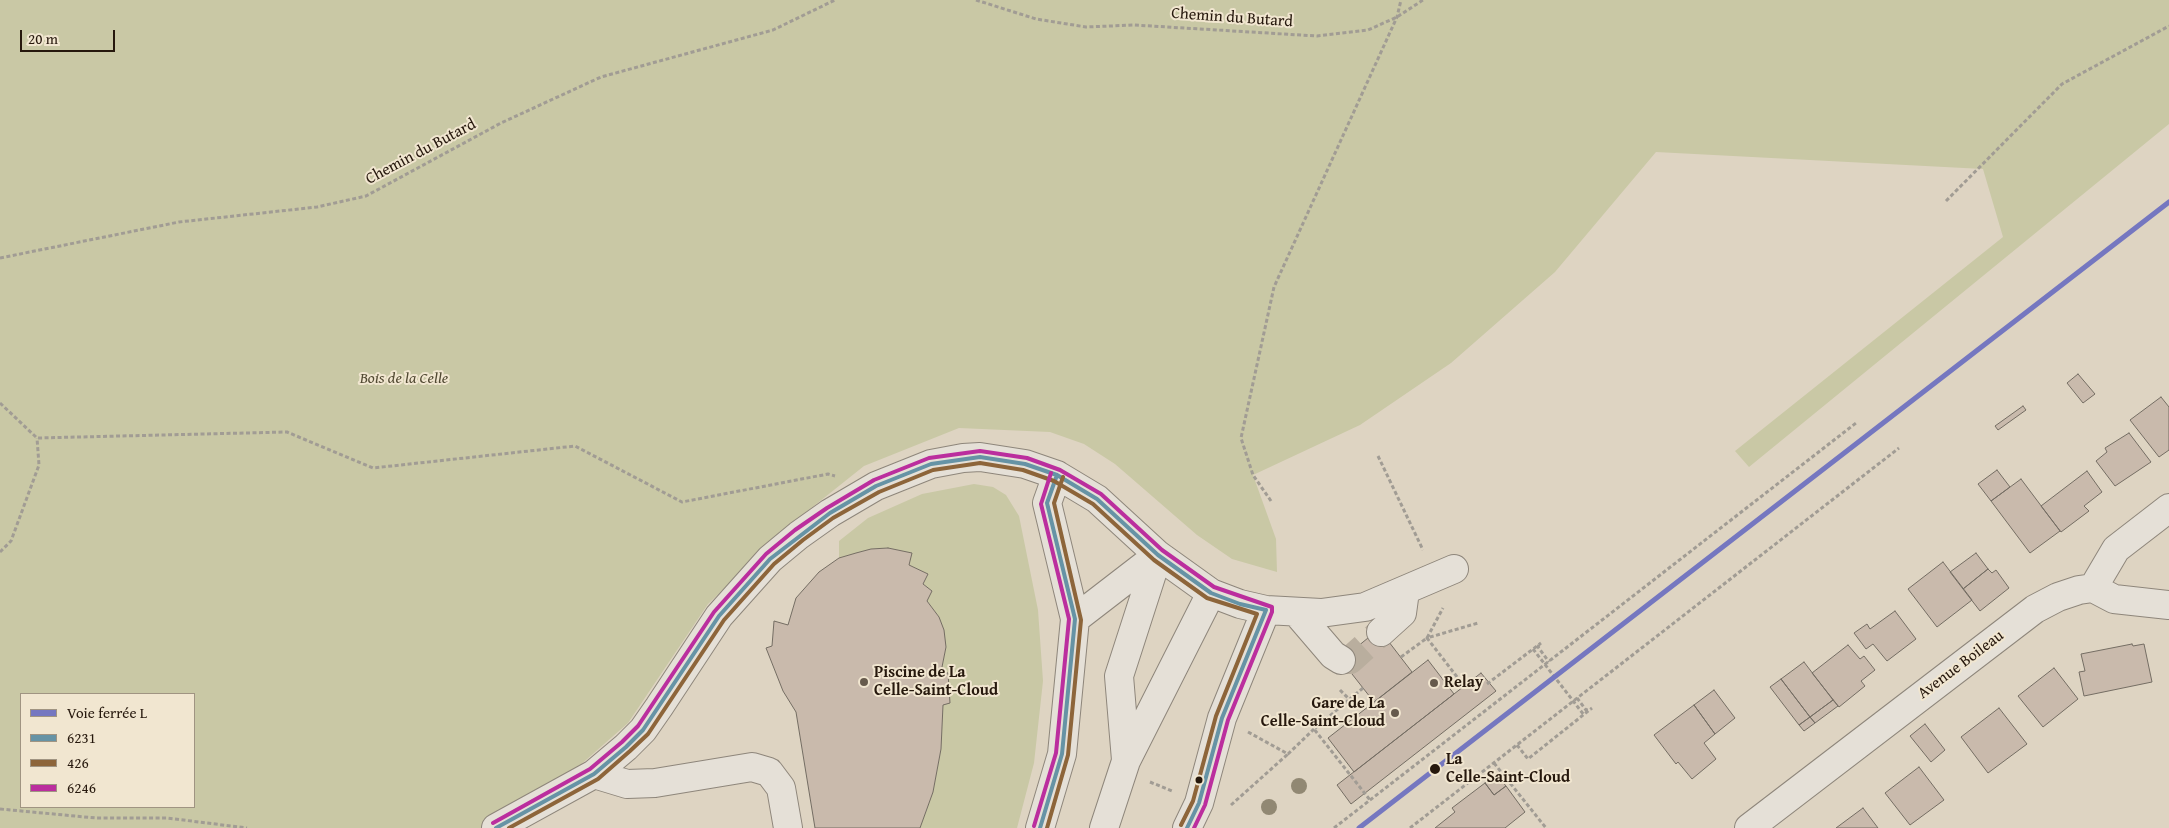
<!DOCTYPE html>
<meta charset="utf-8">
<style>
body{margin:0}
#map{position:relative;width:2169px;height:828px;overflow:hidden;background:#ded4c2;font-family:"Gentium Book Plus",serif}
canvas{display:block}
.legend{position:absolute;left:20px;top:693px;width:175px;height:115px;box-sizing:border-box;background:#f1e6d0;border:1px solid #a09482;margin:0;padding:6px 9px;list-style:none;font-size:15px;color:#26180d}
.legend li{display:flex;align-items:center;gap:10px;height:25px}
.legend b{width:25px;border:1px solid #a09482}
.scale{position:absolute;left:20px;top:30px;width:95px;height:22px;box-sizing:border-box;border:2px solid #26180d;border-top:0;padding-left:6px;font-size:15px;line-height:18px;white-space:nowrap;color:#26180d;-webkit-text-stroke:4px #f1e6d0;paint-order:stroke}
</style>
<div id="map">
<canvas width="2169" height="828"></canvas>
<ul class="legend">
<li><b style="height:6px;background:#7577c0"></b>Voie ferrée L</li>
<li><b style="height:6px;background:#6693a5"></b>6231</li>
<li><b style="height:6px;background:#8d653a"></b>426</li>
<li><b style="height:6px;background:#bb2e9e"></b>6246</li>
</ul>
<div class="scale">20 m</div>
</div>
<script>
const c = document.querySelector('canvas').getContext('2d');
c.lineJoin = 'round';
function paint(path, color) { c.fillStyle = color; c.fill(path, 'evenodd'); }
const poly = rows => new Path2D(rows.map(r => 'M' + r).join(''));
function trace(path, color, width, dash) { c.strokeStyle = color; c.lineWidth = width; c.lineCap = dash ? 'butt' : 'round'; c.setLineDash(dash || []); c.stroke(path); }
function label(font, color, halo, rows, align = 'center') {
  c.font = font + ' "Gentium Book Plus",serif'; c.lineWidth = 4; c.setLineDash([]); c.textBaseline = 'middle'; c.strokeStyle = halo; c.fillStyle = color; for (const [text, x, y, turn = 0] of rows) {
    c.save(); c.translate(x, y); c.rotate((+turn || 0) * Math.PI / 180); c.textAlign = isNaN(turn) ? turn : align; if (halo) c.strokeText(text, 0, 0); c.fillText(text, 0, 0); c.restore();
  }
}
const green = poly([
 [0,0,2169,0,2169,124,1749,467,1735,451,2003,237,1983,169,1656,152,1555,272,1451,363,1360,425,1253,475,1276,539,1277,572,1232,559,1197,535,1115,464,1084,444,1050,432,959,428,864,466,790,525,708,604,628,723,553,789,483,828,0,828],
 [21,694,194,694,194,807,21,807],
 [974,484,993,487,1006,495,1019,516,1038,610,1043,681,1034,763,1017,828,920,828,933,792,941,749,943,705,941,672,946,647,939,617,927,601,932,591,923,584,928,574,909,565,911,553,888,548,871,549,839,558,839,541,868,518,922,494]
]);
const building = poly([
 [2078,374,2095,394,2083,403,2067,383,2078,374],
 [2161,397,2169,407,2169,450,2159,457,2130,420,2161,397],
 [2023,406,2026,410,1998,430,1995,426,2023,406],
 [2129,433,2151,462,2115,486,2096,461,2107,452,2105,448,2129,433],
 [1997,470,2010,487,1991,501,1978,484,1997,470],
 [2087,471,2102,492,2084,506,2089,511,2061,532,2041,506,2087,471],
 [2021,479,2060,531,2030,553,1991,501,2021,479],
 [888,548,912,553,909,565,928,574,923,584,932,591,927,601,939,617,944,630,946,647,941,672,948,673,950,703,943,705,941,749,933,792,920,828,815,828,796,712,783,691,766,648,772,646,774,621,788,625,796,598,819,572,839,558,856,553,871,549,888,548],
 [1976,553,1988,569,1963,589,1950,572,1976,553],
 [1943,562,1972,600,1937,627,1908,589,1943,562],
 [1988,569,1992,573,1996,570,2009,588,1980,611,1963,589,1988,569],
 [1895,611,1916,639,1887,661,1873,644,1866,649,1854,633,1867,624,1870,629,1895,611],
 [1379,629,1412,672,1374,702,1341,660,1379,629],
 [2132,644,2133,646,2144,644,2152,682,2084,696,2079,672,2085,671,2081,654,2132,644],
 [1848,645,1860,659,1864,656,1875,670,1861,681,1865,686,1839,707,1812,673,1848,645],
 [1428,660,1454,694,1354,772,1328,738,1428,660],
 [1804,662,1833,700,1810,717,1781,679,1804,662],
 [2054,668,2078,699,2043,727,2018,696,2054,668],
 [1481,673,1496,691,1351,804,1337,785,1481,673],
 [1781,679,1810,717,1799,725,1770,687,1781,679],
 [1714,690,1735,718,1715,734,1694,705,1714,690],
 [1833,700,1838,706,1815,723,1810,717,1833,700],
 [1694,705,1715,734,1704,743,1716,759,1692,779,1678,762,1676,764,1654,735,1694,705],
 [1999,708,2027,744,1988,773,1961,737,1999,708],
 [1810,717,1815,723,1804,731,1799,725,1810,717],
 [1925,724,1945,750,1931,762,1910,736,1925,724],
 [1919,767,1944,800,1910,825,1885,793,1919,767],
 [1496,774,1506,786,1494,795,1485,783,1496,774],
 [1485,783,1494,795,1506,786,1525,812,1505,828,1435,828,1455,812,1452,808,1485,783],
 [1863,808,1878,828,1836,828,1863,808]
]);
const minorTunnel = poly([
 [1341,660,1350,660,1381,632]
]);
const path = poly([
 [976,0,1036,19,1086,27,1134,25,1317,36,1368,30,1397,17,1423,0],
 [1946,201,2062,84,2169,26],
 [0,258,179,222,317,207,366,196,501,123,601,77,773,30,835,0],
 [0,403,37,438,287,432,373,468,575,446,682,502,828,474,835,476],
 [1378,456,1423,550],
 [1271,501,1253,475,1241,438,1274,287,1397,17,1401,0],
 [0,552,11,541,39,465,37,438],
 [1539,645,1538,647,1549,662],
 [1401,657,1427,638,1443,608],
 [1461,682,1427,638,1478,623],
 [1487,684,1541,643],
 [1363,688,1314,729,1370,800],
 [1340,690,1349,699],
 [1577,698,1586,710,1591,709],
 [1248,732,1288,754,1314,729],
 [1517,745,1528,759,1592,708],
 [1494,763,1546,828],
 [1150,782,1172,791],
 [1231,805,1288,754],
 [0,809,96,818,167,818,247,828],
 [1334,828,1856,423],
 [1410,828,1899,448]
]);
const minor = poly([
 [2093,588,2116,549,2169,508],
 [2093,588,2114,599,2169,605],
 [1297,613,1333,655,1341,660],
 [1075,619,1158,555],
 [1381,632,1402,613,1405,591],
 [1126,760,1119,676,1158,555],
 [594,774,627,784,655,783,752,767,769,772,781,788,788,828],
 [496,828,594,774,626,747,643,730,659,707,719,616,770,559,799,535,830,513,876,486,931,464,963,458,980,457,1025,464,1057,475,1097,499,1158,555,1211,593,1240,604,1266,610,1321,613,1365,607,1454,569],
 [1040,828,1062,754,1075,619,1047,503,1057,475],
 [1104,828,1126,761,1211,593],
 [1187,828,1199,803,1222,718,1266,610],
 [1749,828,2035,609,2058,597,2079,590,2093,588]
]);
const pathBridge = poly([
 [1533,649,1584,715]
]);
const bus1 = poly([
 [496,828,594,774,626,747,643,730,719,616,770,559,830,513,876,486,931,464,980,457,1025,464,1057,475,1097,499,1158,555,1211,593,1240,604,1266,610],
 [1040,828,1062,754,1075,619,1047,503,1057,475],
 [1187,828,1199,803,1222,718,1266,610]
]);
const bus2 = poly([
 [509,828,598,779,630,751,648,734,724,620,774,564,803,540,833,518,879,492,933,470,980,463,1023,470,1054,481,1093,504,1154,560,1207,598,1257,614,1216,716,1193,801,1181,825],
 [1047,828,1068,755,1081,620,1054,503,1063,477]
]);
const bus3 = poly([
 [493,823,590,769,622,742,638,726,714,612,766,554,795,530,827,508,874,480,929,458,980,451,1027,458,1060,470,1101,494,1162,550,1214,587,1272,607,1272,612,1228,720,1205,805,1194,828],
 [1034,826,1056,753,1069,619,1041,504,1051,473]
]);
const rail1 = poly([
 [1359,828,2169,202]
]);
const trees = [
 [1299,786],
 [1269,807]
];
const markers = [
 [864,682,5,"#665a4c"],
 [1434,683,5,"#665a4c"],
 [1395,713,5,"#665a4c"],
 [1435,769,6,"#26180d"],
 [1199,780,4.5,"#26180d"]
];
const streetNames = [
 ["Chemin du Butard",1232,18,4],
 ["Chemin du Butard",421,152,-28],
 ["Avenue Boileau",1961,665,-37]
];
const parkNames = [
 ["Bois de la Celle",404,379]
];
const poiNames = [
 ["Piscine de La",874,673],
 ["Celle-Saint-Cloud",874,691],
 ["Relay",1444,683],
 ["Gare de La",1385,704,"right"],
 ["Celle-Saint-Cloud",1385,722,"right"]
];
const stopNames = [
 ["La",1446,760],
 ["Celle-Saint-Cloud",1446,778]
];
paint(green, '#c9c8a5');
paint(building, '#c9baac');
trace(building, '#746d63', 1);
trace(minorTunnel, '#b9ae9e', 28, [28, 14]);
trace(minor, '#8e867b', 30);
trace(path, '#a19c94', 3, [4, 2.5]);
trace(minor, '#e5e0d7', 28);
trace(pathBridge, '#a19c94', 3, [4, 2.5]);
trace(bus1, '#6693a5', 4);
trace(bus2, '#8d653a', 4);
trace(bus3, '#bb2e9e', 4);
trace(rail1, '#7577c0', 5);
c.fillStyle = '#918873';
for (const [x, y] of trees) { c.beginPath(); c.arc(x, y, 8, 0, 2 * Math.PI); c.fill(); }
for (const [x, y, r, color] of markers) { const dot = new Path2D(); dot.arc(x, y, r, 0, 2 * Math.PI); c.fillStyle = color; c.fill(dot); trace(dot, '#f1e6d0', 2); }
label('16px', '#26180d', '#f1e6d0', streetNames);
label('italic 16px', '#524a33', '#f1e6d0', parkNames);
label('bold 16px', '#26180d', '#f1e6d0', poiNames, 'left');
label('bold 16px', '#26180d', '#f1e6d0', stopNames, 'left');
</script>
